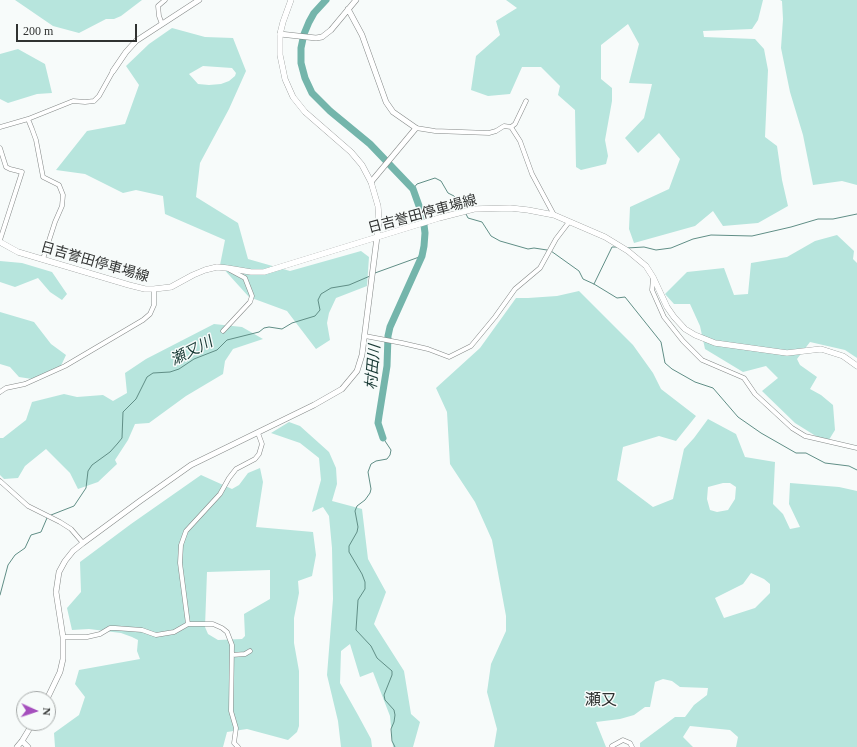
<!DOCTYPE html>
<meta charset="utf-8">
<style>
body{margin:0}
#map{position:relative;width:857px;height:747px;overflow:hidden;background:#f7fbfa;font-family:Georgia,serif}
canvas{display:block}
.north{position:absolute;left:16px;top:691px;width:40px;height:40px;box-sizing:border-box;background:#f7fbfa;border:1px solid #a7abaa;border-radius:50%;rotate:93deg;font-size:11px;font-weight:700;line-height:16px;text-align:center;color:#303231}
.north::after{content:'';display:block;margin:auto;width:14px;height:18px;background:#a54fbd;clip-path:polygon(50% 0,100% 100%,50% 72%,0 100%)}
.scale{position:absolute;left:16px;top:24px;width:121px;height:18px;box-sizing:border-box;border:2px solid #303231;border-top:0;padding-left:5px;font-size:12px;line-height:14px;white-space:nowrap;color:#303231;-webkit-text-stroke:3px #f7fbfa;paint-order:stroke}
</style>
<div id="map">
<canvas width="857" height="747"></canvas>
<div class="north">N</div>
<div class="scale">200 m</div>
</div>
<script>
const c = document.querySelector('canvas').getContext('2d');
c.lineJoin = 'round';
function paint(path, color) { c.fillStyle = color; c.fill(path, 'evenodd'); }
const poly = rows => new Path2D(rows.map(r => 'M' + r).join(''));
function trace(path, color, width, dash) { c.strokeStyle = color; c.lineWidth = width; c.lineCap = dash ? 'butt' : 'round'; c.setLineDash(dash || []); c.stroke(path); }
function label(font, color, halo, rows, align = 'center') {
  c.font = font + ' Georgia,"Noto Sans JP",serif'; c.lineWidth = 3; c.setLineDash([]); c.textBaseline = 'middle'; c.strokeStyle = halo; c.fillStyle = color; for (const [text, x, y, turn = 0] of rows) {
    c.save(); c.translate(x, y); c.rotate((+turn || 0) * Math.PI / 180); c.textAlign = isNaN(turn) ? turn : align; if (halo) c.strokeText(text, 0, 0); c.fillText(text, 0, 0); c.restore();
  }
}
const green = poly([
 [15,0,142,0,121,16,114,19,106,19,79,33,53,26],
 [506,0,763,0,758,20,752,29,703,31,704,37,755,39,764,49,768,70,765,137,777,146,782,180,788,206,758,223,723,226,713,211,695,226,634,243,629,229,630,207,669,189,680,159,659,133,638,153,625,138,644,118,652,84,629,83,639,44,628,24,601,45,601,79,612,88,612,101,605,140,608,156,606,164,581,170,576,167,575,110,558,95,560,86,541,67,522,67,510,94,488,96,471,90,476,56,500,35,496,21,517,8],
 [780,0,857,0,857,185,842,181,813,185,803,135,790,92,781,48,783,19,782,1],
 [172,28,205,37,233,38,246,71,229,109,200,163,196,197,238,223,248,259,290,271,361,251,369,257,367,286,336,298,329,313,327,323,330,340,316,349,287,311,249,297,220,265,225,240,165,214,163,196,136,190,123,193,85,174,56,170,87,131,125,124,139,85,126,66,149,44],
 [203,66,232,68,236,73,235,76,229,81,221,84,209,85,198,84,189,74],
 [18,49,45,64,52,93,37,94,8,103,0,99,0,54],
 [837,235,854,251,853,259,857,263,857,358,845,350,810,342,797,359,800,365,817,377,810,389,821,395,833,405,835,430,827,443,795,423,762,391,778,378,766,366,743,372,705,349,700,326,690,304,674,304,665,294,687,272,724,268,734,295,748,294,751,263,787,257,815,241],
 [0,261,22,263,52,272,67,294,62,300,50,292,38,278,15,287,0,282],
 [579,291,633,345,653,373,661,389,696,416,676,441,659,436,623,447,617,480,653,507,673,499,684,449,694,438,708,419,736,434,745,457,775,462,773,504,783,514,790,529,800,527,789,504,790,483,839,487,857,491,857,747,736,747,738,737,730,730,690,726,683,737,693,747,640,747,640,743,675,717,685,717,694,705,707,695,708,688,680,687,672,681,663,679,655,682,650,707,645,707,634,715,620,719,596,722,606,747,494,747,497,729,487,692,491,664,506,631,506,616,501,589,492,540,475,502,450,464,447,412,436,388,480,348,516,298,528,298,557,296],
 [723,483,730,483,736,487,735,499,728,510,717,512,710,510,707,499,708,487],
 [751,573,764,579,770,584,770,593,755,608,724,618,715,598,743,584],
 [0,312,34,322,51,344,66,355,59,370,32,379,19,377,10,367,0,364],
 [214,324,242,327,263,339,233,349,225,361,223,374,186,396,149,423,135,424,128,440,115,460,117,464,98,482,78,489,70,473,46,449,25,466,18,478,4,479,0,475,0,438,3,438,26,420,32,402,64,394,77,397,103,395,113,401,127,393,125,373,146,359],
 [289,422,300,426,329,452,336,468,337,484,332,501,362,509,368,559,386,592,374,624,404,671,411,714,420,722,413,747,393,747,390,716,373,672,360,677,350,644,341,651,340,683,358,715,371,739,372,747,341,747,338,721,327,675,333,599,332,548,329,516,323,507,312,512,321,480,319,458,300,443,271,433],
 [260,468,263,482,256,527,313,532,316,555,312,576,298,581,299,593,294,618,294,643,299,671,299,726,297,732,288,740,247,729,227,732,223,747,55,747,54,733,79,715,85,697,75,684,79,670,140,659,137,651,138,640,132,637,121,633,89,629,72,630,67,608,81,592,80,562,131,524,201,475,232,489,239,485,248,473],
 [270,570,270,599,244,614,245,636,242,639,218,640,208,634,205,627,207,572]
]);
const stream = poly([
 [413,189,417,184,435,178,441,181,448,193,454,196,460,202,463,209],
 [466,214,468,218,482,222,491,236,500,241,528,249,534,248,547,250],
 [627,248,644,247,656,250,671,248,693,239,711,235,752,236,791,227,818,219,833,219,857,214],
 [551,251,579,271,583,279,594,284,617,298,625,297,661,342,665,363,672,369,695,382,713,388,738,417,761,433,796,453,806,453,825,463,849,466,857,470],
 [375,273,422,256],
 [594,284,612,247,618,247],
 [383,438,391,450,390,455,387,459,376,461,371,464,368,472,371,489,370,493,365,500,357,506,355,511,358,527,357,532,349,546,349,552,362,574,365,582,365,589,358,600,356,630,371,646,377,658,392,671,392,675,384,695,385,700,394,710,395,715,394,722,391,729,392,741,395,747],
 [51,515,74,506,86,488,88,471,92,465,110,452,118,443,122,438,123,412,136,399,147,377,153,373,170,372,179,369,194,359,217,350,227,340,259,332,264,328,269,327,282,329,292,323,315,316,320,310,318,300,321,294,331,288,349,285,370,276],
 [0,595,8,565,15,555,25,548,31,535,41,532,47,518]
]);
const river = poly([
 [326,0,314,13,309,22,304,34,301,48,301,63,305,78,312,93,330,111,370,144,413,189,423,217,425,233,424,246,422,256,390,327,388,336,387,366,379,416,378,423,383,438]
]);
const minor = poly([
 [162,24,159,16,158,6,165,0],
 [28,119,32,129,36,140,43,177,59,185,63,195,62,206,55,222,43,259],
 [0,127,28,119,73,101,85,102,94,101,99,96,113,71],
 [511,127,515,124,526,101],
 [416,128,435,131,489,133,496,131,504,126,511,127,520,141,532,174,554,215],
 [0,148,6,167,10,169,22,172,0,240],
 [653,278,652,290,664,317,683,341,702,360,744,378,755,394,792,428,805,436,857,448],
 [223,331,250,302,252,296,245,278,230,270],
 [365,336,402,343,428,349,449,357,471,346,495,317,515,289,540,268,556,239,569,222],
 [0,392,6,388,25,384,65,366,143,320,150,314,154,305,154,289],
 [0,481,28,506,60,522,71,529,83,543],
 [188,624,180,563,181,545,186,531,220,494,229,478,236,469,255,459,259,454,262,444,258,433],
 [63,637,87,637,100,634,110,628,115,628,142,630,156,635,174,632,188,624,213,624,222,628,227,632,232,645,231,711,236,728,234,743,238,747],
 [232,655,245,654,250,651],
 [612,746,623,740,630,743,632,747]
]);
const tertiary = poly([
 [348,9,362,35,386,102,393,112,416,128,371,182],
 [280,34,316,38,322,37,331,30,356,0],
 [113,71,126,52,136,41,199,0],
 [47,699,60,672,63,659,63,637,56,592,59,572,65,561,73,551,83,543,140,501,191,465,314,405,342,389,357,371,362,355,377,237],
 [22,741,28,747],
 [17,747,22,741,33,723]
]);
const secondary = poly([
 [291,0,283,22,280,34,280,55,285,79,293,97,305,112,351,152,362,165,371,182,378,206,379,221,377,237],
 [0,242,18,252,129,285,145,289,154,289,171,287,193,275,205,270,217,267,227,268,251,272,264,272,439,218,474,209,510,208,528,210,554,215,605,237,628,251,646,266,653,277,667,307,674,317,685,329,695,335,715,343,787,353,821,349,843,356,857,366]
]);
const streetNames = [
 ["日吉誉田停車場線",422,213,-15],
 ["日吉誉田停車場線",95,261,16]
];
const waterNames = [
 ["瀬又川",191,350,-27],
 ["村田川",372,367,-85]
];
const quarterNames = [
 ["瀬又",601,699]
];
paint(green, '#b7e5dd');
trace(stream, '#608e86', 1);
trace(river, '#74b5ab', 7);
trace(minor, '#858988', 5);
trace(tertiary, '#858988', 6);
trace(secondary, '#858988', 6);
trace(minor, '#fff', 4);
trace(tertiary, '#fff', 5);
trace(secondary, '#fff', 5.5);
label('14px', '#303231', '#f7fbfa', streetNames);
label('italic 15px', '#183934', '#f7fbfa', waterNames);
label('16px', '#2e3130', '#f7fbfa', quarterNames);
</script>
